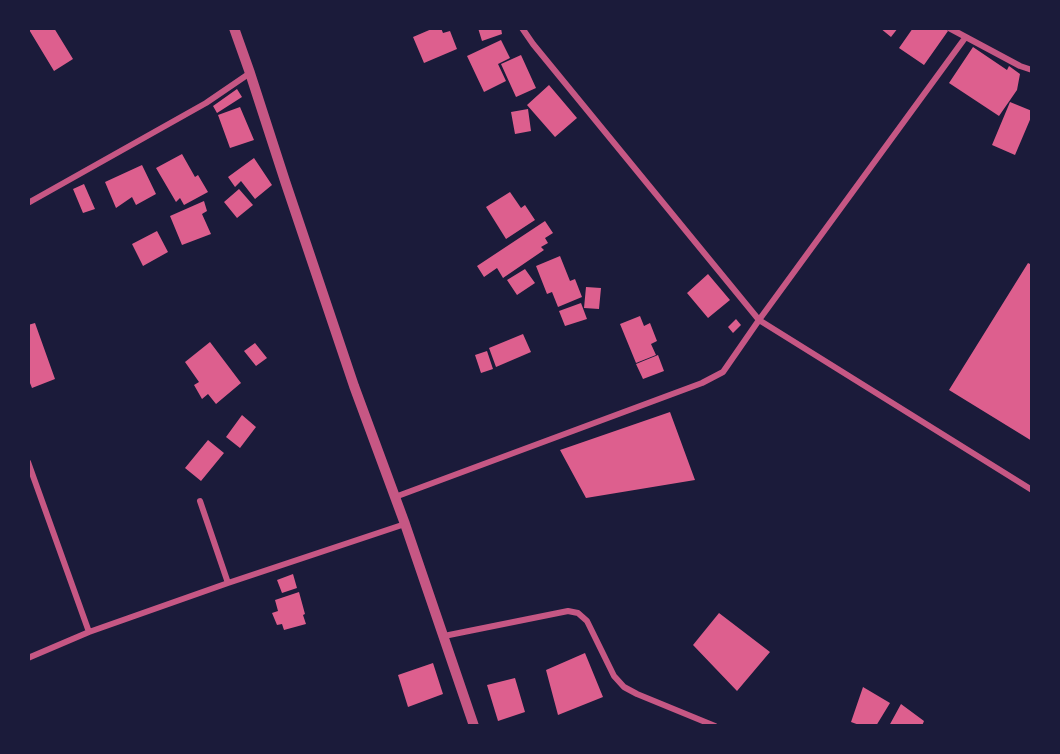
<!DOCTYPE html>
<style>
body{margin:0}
#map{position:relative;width:1060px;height:754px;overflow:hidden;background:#1b1b3a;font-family:Helvetica,sans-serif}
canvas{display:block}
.frame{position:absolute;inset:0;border:30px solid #1b1b3a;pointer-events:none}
</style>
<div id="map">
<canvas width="1060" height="754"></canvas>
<div class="frame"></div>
</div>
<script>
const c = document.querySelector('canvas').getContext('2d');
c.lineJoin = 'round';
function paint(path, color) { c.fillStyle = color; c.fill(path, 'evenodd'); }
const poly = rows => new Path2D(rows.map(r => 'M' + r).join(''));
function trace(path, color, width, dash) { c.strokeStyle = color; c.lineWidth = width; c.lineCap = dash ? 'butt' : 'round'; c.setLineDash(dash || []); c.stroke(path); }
const building = poly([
 [28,28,54,28,73,59,54,71],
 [434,28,441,28,443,33,450,31,457,49,424,63,413,37],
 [478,28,501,28,502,34,482,41],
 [880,28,898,28,891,37],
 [913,28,945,28,948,31,924,65,899,48],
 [501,40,510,58,498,64,506,81,484,92,467,56],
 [973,47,1007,70,1009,66,1020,74,1017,90,999,116,949,83],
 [521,55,536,88,516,97,501,64],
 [549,85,577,118,555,137,527,105],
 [237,89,242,97,217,113,213,106],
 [1010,102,1032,111,1032,115,1015,155,992,145],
 [240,107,254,140,230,148,218,115],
 [528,109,531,131,515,134,511,112],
 [182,154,195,177,198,175,208,192,184,205,180,198,176,202,156,168],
 [254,158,272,185,255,199,241,181,235,187,228,177],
 [142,165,156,194,136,205,132,197,116,208,105,182],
 [84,184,95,209,83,213,73,189],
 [239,189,253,205,237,218,224,202],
 [510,192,521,208,525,205,535,220,506,239,486,207],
 [204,201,207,211,202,214,211,234,182,245,170,216],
 [545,221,553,233,545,238,548,243,541,247,544,250,503,278,497,268,484,277,477,266],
 [157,231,168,252,143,266,132,244],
 [560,256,570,281,575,279,582,297,558,307,552,292,547,294,536,266],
 [1028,263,1032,265,1032,441,949,390],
 [525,269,535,283,517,295,507,280],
 [708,274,730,300,708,318,687,293],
 [586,287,601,288,599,309,584,308],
 [581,303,587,319,565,326,559,311],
 [640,316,644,326,650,323,657,341,651,344,656,355,636,363,620,324],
 [736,319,741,325,733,333,728,327],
 [35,323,55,379,32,388,28,378,28,325],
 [523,334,531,352,496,367,489,348],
 [210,342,241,383,216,404,208,394,202,399,194,385,199,382,185,362],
 [255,343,267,358,256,366,244,351],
 [487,351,493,369,481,373,475,355],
 [658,355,664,371,643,379,636,364],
 [670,412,695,480,586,498,560,450],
 [242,415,256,427,240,448,226,437],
 [208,440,224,453,201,481,185,468],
 [293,574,297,588,282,593,277,580],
 [299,592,305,614,303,615,306,624,284,630,282,624,277,625,272,613,278,611,275,600],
 [719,613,770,652,737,691,693,645],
 [585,653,603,697,558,715,546,670],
 [433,663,443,694,408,707,398,675],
 [515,678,525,712,498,721,487,685],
 [863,687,890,703,876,726,862,726,851,722],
 [901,704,924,721,922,726,889,726]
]);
const minor = poly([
 [522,28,533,44,759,320,1032,490],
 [949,28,1020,66,1032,70],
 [28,203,206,103,250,73],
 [28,462,89,632],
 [395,497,702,383,723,372,759,320,965,38],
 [200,501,228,583],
 [444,636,568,611,578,613,587,621,614,676,624,687,637,694,715,726],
 [28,658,89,632,228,583,405,524]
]);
const tertiary = poly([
 [234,28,250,73,285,181,354,386,405,524,474,726]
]);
paint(building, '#dd5f8e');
trace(minor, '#c65784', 6);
trace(tertiary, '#c65784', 10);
</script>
